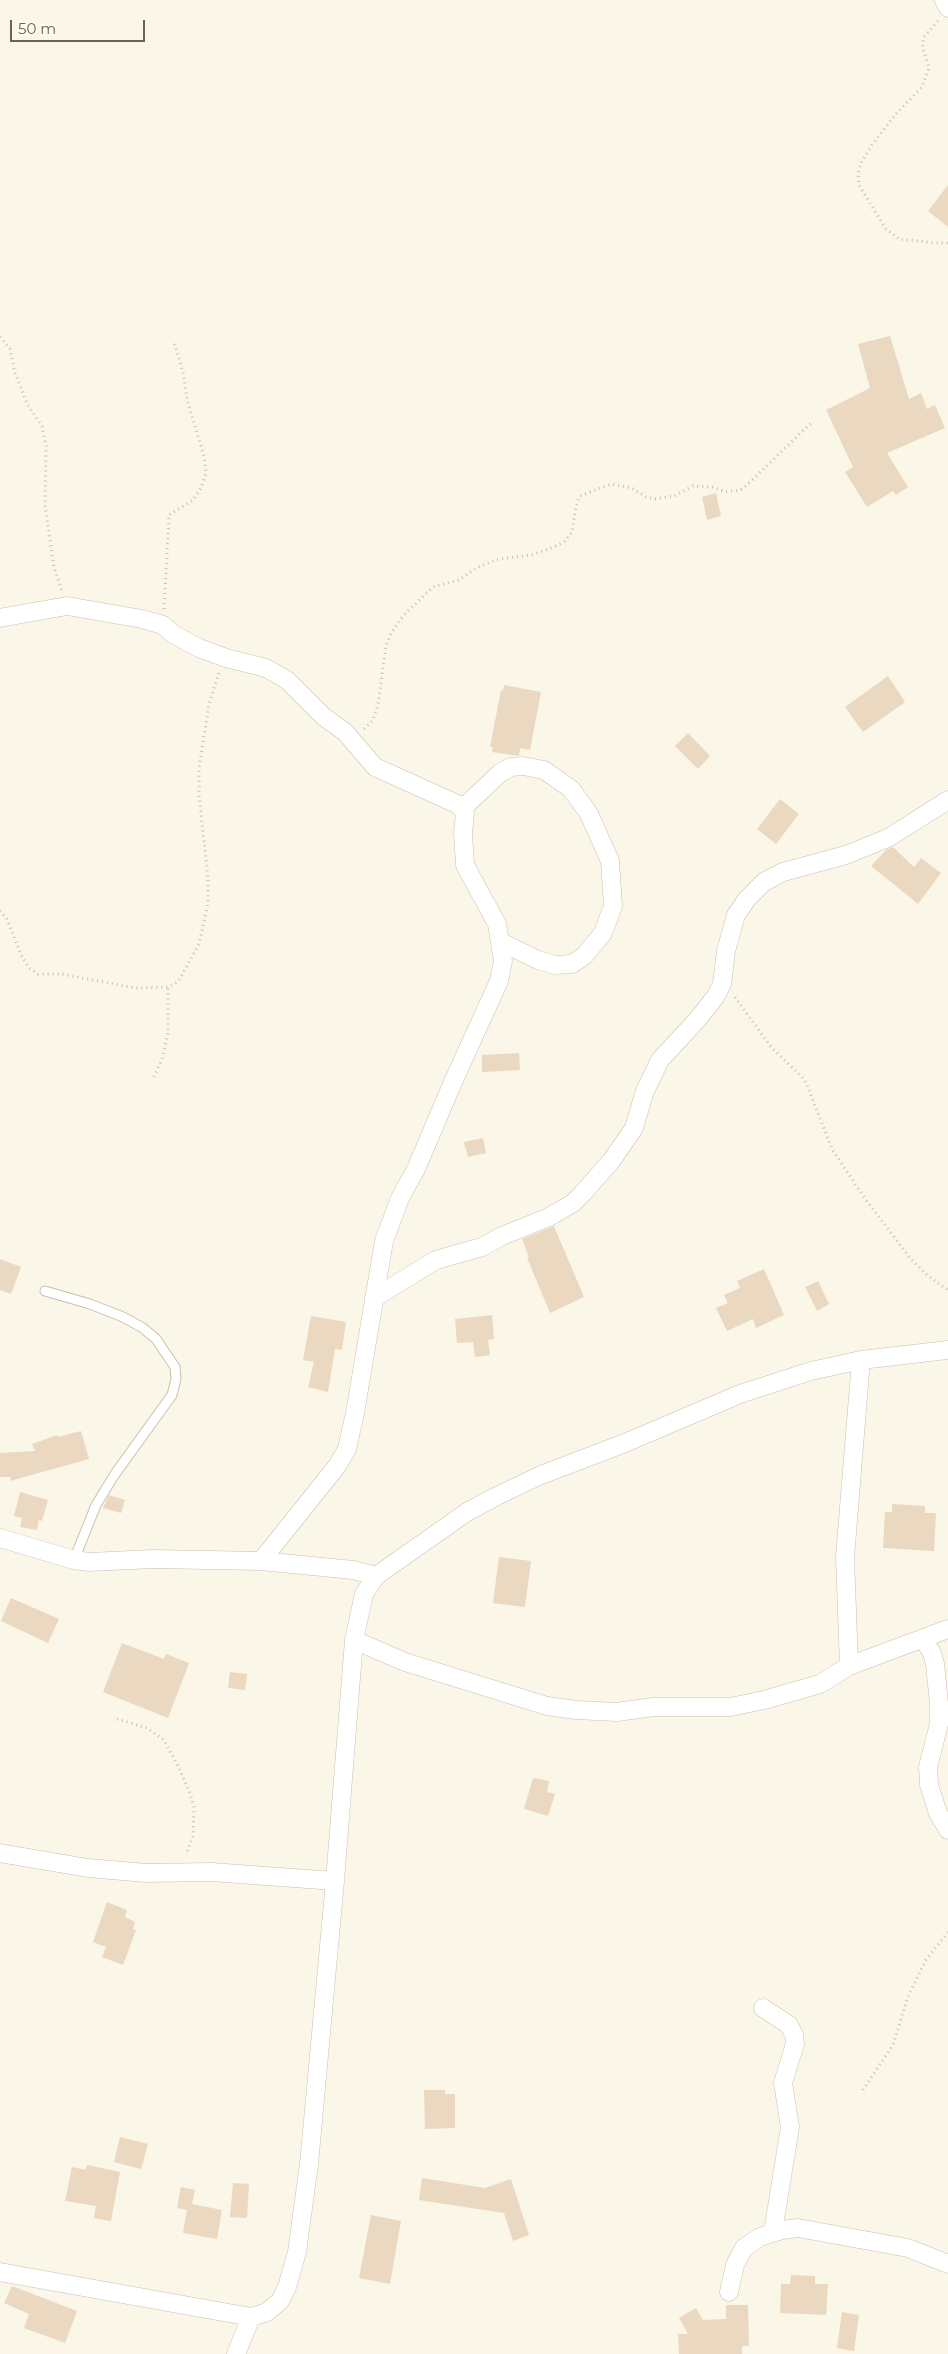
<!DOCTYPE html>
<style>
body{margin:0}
#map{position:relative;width:948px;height:2354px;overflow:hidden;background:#faf6e8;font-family:Montserrat,sans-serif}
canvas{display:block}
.scale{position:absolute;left:10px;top:20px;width:135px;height:22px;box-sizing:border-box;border:2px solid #71614f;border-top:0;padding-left:6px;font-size:15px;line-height:18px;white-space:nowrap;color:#71614f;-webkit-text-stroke:4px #fdfaee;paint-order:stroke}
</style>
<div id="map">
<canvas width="948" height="2354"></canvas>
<div class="scale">50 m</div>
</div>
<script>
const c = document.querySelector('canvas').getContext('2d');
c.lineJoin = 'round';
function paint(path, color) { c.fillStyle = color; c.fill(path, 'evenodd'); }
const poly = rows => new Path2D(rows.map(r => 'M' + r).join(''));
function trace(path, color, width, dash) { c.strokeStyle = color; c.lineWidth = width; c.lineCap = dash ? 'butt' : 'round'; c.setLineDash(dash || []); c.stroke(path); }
const building = poly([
 [948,185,948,227,928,211],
 [890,336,909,399,921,393,927,409,935,405,945,428,887,453,908,487,896,495,893,491,867,507,845,472,853,467,826,410,870,388,858,344],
 [716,493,721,516,707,520,702,497],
 [888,676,905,702,863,732,845,707],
 [504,685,541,692,530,750,520,748,519,756,492,752,493,747,490,747,501,690,503,691],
 [688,733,710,756,698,769,675,746],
 [780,799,799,814,776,844,757,829],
 [893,847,914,867,921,858,941,873,918,904,871,866,886,850],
 [519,1053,520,1070,482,1072,482,1055],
 [483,1138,486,1153,468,1157,464,1142],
 [554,1226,584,1297,550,1313,527,1258,529,1257,522,1239],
 [0,1259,21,1267,11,1294,0,1290],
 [764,1269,784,1315,756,1328,753,1319,727,1331,716,1308,728,1303,724,1295,740,1288,737,1281],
 [818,1281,829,1304,817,1311,805,1287],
 [492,1315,494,1339,488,1340,490,1355,475,1357,473,1342,457,1343,455,1319],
 [311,1316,346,1322,342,1350,335,1349,328,1392,308,1387,314,1362,303,1360],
 [81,1431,89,1459,10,1481,11,1477,0,1477,0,1453,35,1451,32,1444,57,1435,58,1437],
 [20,1492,48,1500,42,1521,39,1520,37,1530,20,1527,22,1518,14,1516],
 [109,1495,125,1500,121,1513,103,1508],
 [892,1504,925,1506,925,1513,936,1513,934,1551,883,1548,885,1512,892,1512],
 [499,1557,531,1561,525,1607,493,1603],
 [11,1598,59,1619,48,1643,1,1621],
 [122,1643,164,1659,166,1654,189,1663,168,1718,103,1692],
 [230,1672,247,1674,245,1690,228,1688],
 [533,1778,549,1781,547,1792,555,1794,548,1816,524,1809],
 [107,1902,127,1910,125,1917,135,1922,133,1929,136,1930,123,1965,102,1957,106,1947,93,1942],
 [424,2090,445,2090,445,2094,455,2094,455,2128,425,2129],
 [120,2137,148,2144,141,2169,114,2162],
 [87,2165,120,2172,111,2221,94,2218,96,2206,65,2201,72,2167,86,2170],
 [422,2178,485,2188,511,2179,529,2235,513,2241,504,2213,419,2200],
 [233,2183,249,2184,247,2218,230,2217],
 [181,2187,195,2190,192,2204,222,2210,217,2239,183,2233,187,2210,177,2208],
 [371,2215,401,2221,390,2284,359,2278],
 [791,2275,815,2276,815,2284,828,2284,826,2315,780,2313,781,2284,790,2284],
 [12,2286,77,2311,65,2343,24,2328,29,2314,4,2303],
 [726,2305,748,2305,749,2346,742,2346,742,2354,679,2354,678,2334,688,2334,679,2318,696,2308,703,2320,726,2319],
 [842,2312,859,2315,854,2351,837,2348]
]);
const path = poly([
 [938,21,923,38,923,49,929,68,922,87,895,115,872,145,861,163,858,173,859,185,871,205,886,229,899,239,936,243,948,243],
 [0,337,10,349,15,373,27,404,42,426,46,446,45,506,54,567,62,591],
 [164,609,169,515,193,500,201,488,206,473,204,456,187,400,184,376,174,342],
 [364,729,373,720,378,704,386,646,391,633,403,616,433,587,459,580,478,567,499,559,531,555,549,549,564,542,572,532,576,506,580,496,611,484,632,488,646,497,655,499,674,496,693,486,714,487,725,492,740,490,747,485,813,421],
 [0,911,7,919,21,955,29,968,38,974,62,974,135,988,168,987,178,982,199,944,208,903,208,878,199,795,199,769,209,704,219,672],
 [735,997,771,1047,805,1080,832,1149,863,1196,911,1259,927,1275,948,1290],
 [154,1077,162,1059,168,1033,168,987],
 [117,1719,147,1728,164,1740,178,1766,190,1793,194,1807,193,1836,186,1855],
 [863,2090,893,2045,907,1999,918,1976,926,1960,948,1932]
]);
const lane = poly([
 [45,1291,90,1304,123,1317,143,1328,156,1339,175,1367,176,1379,172,1395,115,1474,96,1505,74,1560]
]);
const street = poly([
 [944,0,948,8],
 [0,618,67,606,142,619,163,625,173,634,199,648,226,658,266,668,287,680,324,717,345,732,375,767,459,805,465,813,463,833,465,865,497,924,503,961,499,981,453,1082,416,1169,400,1198,384,1241,355,1413,347,1449,337,1466,261,1561],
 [462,809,500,773,511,767,523,766,544,770,571,789,589,814,610,861,613,906,603,933,584,956,572,964,555,965,538,960,501,942],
 [374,1298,436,1260,482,1247,502,1236,549,1217,573,1203,582,1194,612,1160,634,1128,645,1091,660,1060,697,1020,716,996,722,984,726,951,736,915,747,899,764,882,783,872,846,855,888,838,948,800],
 [0,1538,74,1560,89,1562,153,1559,261,1561,353,1570,376,1576],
 [923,1639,932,1653,935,1664,939,1704,939,1724,928,1767,929,1785,938,1813,948,1830],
 [354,1640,405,1662,547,1706,576,1710,617,1712,653,1707,730,1707,764,1700,820,1684,849,1666,948,1629],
 [849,1666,845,1557,861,1360],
 [0,1853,88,1868,146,1873,211,1872,335,1881],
 [763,2008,789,2025,794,2035,795,2044,783,2083,790,2127,773,2232],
 [0,2272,251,2317,267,2312,280,2301,287,2287,297,2252,309,2164,335,1881,354,1640,364,1594,376,1576,467,1512,497,1496,541,1475,625,1443,740,1394,811,1371,861,1360,948,1350],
 [729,2292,735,2265,744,2248,760,2237,782,2230,798,2228,908,2248,948,2264],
 [236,2354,251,2317]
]);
paint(building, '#ead8c1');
trace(lane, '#cbc0af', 11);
trace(street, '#cbc0af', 19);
trace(path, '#d1bea6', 3, [1, 4]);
trace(lane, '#fff', 9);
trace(street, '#fff', 18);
</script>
